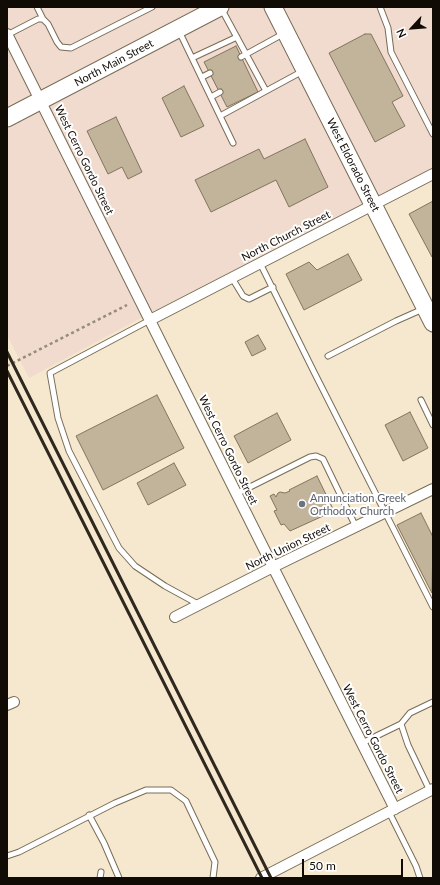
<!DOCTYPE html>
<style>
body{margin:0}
#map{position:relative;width:440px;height:885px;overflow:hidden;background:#f5e8ce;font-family:Lato,sans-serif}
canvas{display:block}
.frame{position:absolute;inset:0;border:8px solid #100b04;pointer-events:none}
.north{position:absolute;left:392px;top:8px;width:40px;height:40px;-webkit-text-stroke:3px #fff;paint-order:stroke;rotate:244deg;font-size:11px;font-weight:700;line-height:16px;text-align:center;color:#100b04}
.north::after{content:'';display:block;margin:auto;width:14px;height:18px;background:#100b04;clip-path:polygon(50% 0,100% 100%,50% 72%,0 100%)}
.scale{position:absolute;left:302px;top:859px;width:101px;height:18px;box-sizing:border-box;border:2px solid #100b04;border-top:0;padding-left:5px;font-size:12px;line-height:14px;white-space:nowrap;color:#100b04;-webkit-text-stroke:3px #fff;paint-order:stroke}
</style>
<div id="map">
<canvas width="440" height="885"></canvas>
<div class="frame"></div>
<div class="north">N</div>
<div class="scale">50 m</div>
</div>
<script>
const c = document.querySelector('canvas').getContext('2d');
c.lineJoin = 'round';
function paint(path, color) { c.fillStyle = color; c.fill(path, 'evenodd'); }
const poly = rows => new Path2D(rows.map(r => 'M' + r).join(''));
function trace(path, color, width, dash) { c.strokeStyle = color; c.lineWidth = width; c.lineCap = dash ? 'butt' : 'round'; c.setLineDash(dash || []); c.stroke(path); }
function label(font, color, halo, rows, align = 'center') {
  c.font = font + ' Lato,sans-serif'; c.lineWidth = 4; c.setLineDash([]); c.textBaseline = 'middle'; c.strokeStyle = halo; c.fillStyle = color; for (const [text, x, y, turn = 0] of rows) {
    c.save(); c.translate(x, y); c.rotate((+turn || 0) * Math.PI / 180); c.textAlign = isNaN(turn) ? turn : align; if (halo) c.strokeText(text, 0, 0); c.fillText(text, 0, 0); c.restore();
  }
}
const commercial = poly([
 [7,7,433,7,433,168,156,310,29,378,7,335]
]);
const building = poly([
 [365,34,371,34,403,96,392,102,405,126,375,142,329,53,365,34],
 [236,46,258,92,227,107,204,62,236,46],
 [184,86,204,126,181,137,162,98,184,86],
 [116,117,142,172,128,179,122,167,108,174,87,131,116,117],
 [305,139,328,187,289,207,276,180,211,212,195,180,259,149,264,159,305,139],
 [433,201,433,257,432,257,409,214,433,201],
 [348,254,362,280,304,310,286,274,309,262,317,270,348,254],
 [258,335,266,349,252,356,245,342,258,335],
 [157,395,184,448,103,490,76,436,157,395],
 [410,412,428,448,403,461,385,425,410,412],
 [277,413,291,440,248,463,234,436,277,413],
 [174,463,186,485,148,505,137,483,174,463],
 [317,476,334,511,290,531,284,524,281,525,274,511,277,510,270,496,274,494,276,497,278,493,280,492,285,493,290,491,289,490,317,476],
 [421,513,433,537,432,593,397,525,421,513]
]);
const path = poly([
 [7,366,127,305]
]);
const service = poly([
 [37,7,43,19],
 [380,7,388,28,391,52,433,134],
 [221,8,266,91,303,71],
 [179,31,233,143],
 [7,35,38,19,43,19,48,24,57,42,61,47,71,48,152,7],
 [241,57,283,34],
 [192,58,237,37],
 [202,77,210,73],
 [211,97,220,92],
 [220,116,266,91],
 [260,263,314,372,433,607],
 [232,278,243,296,249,299,273,287],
 [150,320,50,373,58,418,69,451,119,548,135,566,165,586,198,604],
 [328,356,396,321,423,309],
 [421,400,433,425],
 [236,494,310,457,316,456,323,459,356,527],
 [362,743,401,724],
 [430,791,408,745,401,724,410,713,433,702],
 [389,812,416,866,420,878],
 [89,815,104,843,119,878],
 [7,856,19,852,115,803,146,790,171,790,186,801,215,862,213,878],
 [100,878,101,872]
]);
const minor = poly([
 [7,34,273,567,395,809],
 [150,320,433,174],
 [175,617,273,567,433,489],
 [7,705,14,702],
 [261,878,433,789]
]);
const primary = poly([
 [273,7,433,323],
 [7,118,220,7]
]);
const rail = poly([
 [7,352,271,878],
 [7,371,262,878]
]);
const markers = [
 [302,504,4,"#6b7280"]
];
const streetNames = [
 ["North Main Street",114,63,-28],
 ["West Cerro Gordo Street",84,160,64],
 ["West Eldorado Street",353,165,63],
 ["North Church Street",286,236,-27],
 ["West Cerro Gordo Street",228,450,64],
 ["North Union Street",288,547,-26],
 ["West Cerro Gordo Street",373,739,63]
];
const worshipNames = [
 ["Annunciation Greek",310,498],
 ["Orthodox Church",310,511]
];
paint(commercial, '#f1dace');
paint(building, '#c2b39b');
trace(building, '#82745e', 1);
trace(service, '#786c56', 7);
trace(minor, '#786c56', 12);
trace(primary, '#786c56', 19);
trace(path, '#958c7a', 2.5, [3, 3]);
trace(service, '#fff', 5);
trace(minor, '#fff', 10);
trace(primary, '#fff', 17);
trace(rail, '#2e281f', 3);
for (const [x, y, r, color] of markers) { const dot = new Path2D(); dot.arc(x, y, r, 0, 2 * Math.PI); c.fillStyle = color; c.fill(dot); trace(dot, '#fff', 1.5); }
label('11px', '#100b04', '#fff', streetNames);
label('11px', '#5b616d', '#fff', worshipNames, 'left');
</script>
